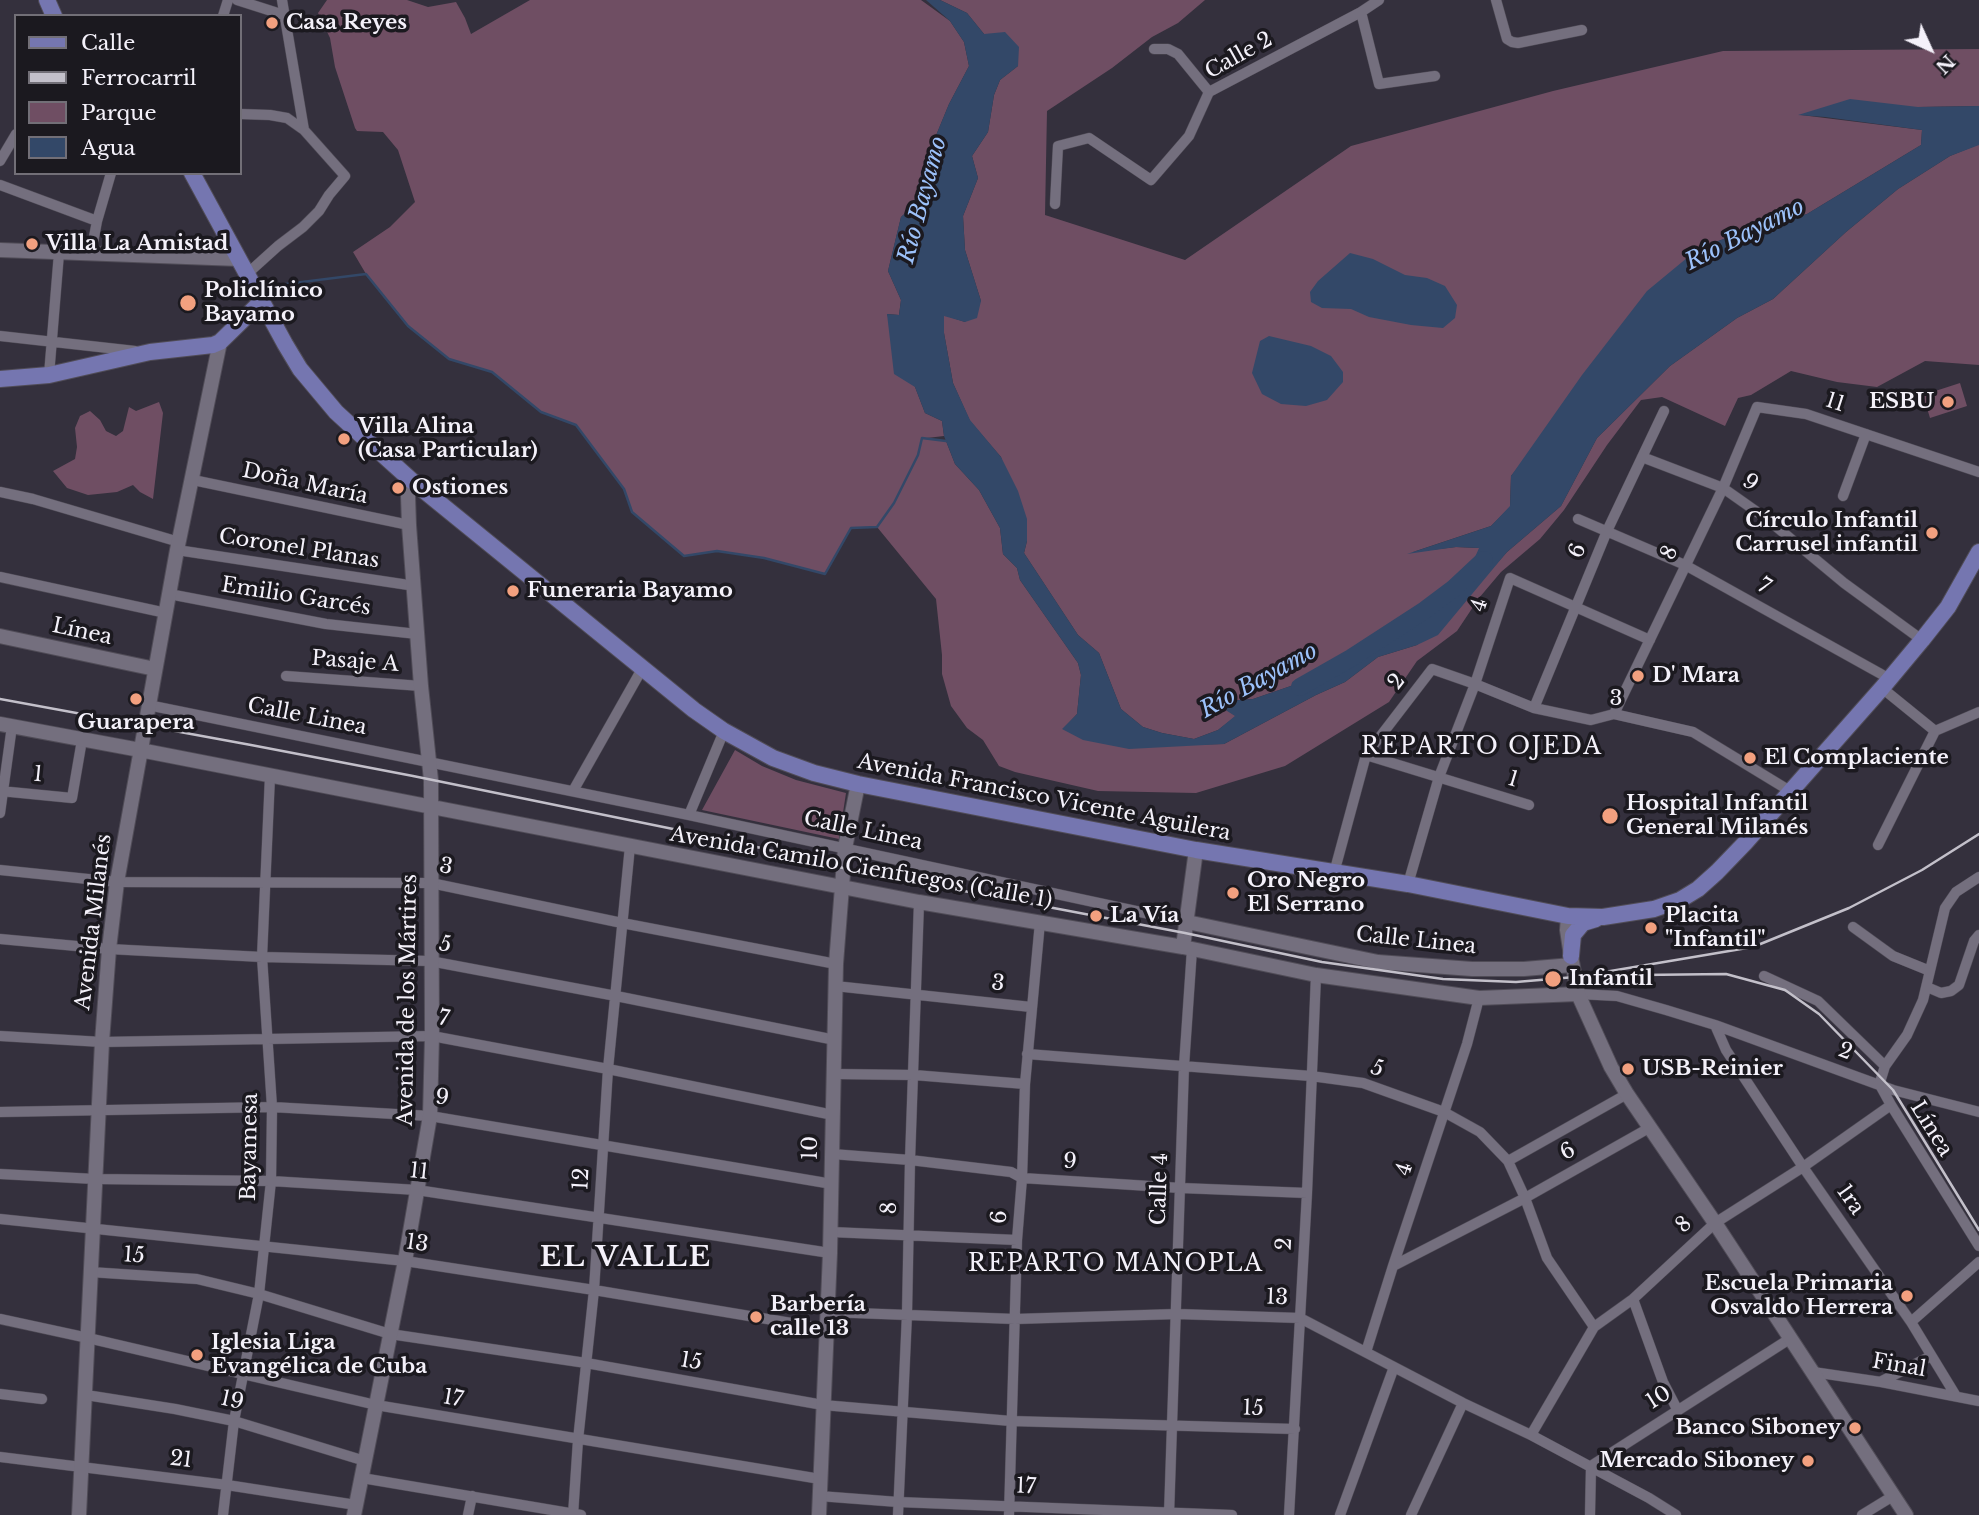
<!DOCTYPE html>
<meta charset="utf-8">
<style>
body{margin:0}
#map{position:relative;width:1979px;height:1515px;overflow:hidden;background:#34303d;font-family:"Libre Baskerville",serif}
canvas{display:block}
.legend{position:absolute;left:14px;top:14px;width:228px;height:161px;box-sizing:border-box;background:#1b191f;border:2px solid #726f77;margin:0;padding:9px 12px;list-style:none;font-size:21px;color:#f4f1fa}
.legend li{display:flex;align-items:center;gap:14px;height:35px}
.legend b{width:35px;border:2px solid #726f77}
.north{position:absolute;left:1895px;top:14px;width:70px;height:70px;-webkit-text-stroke:5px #1b191f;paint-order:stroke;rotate:135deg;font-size:19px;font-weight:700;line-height:28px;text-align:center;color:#f4f1fa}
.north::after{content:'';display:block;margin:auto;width:24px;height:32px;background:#f4f1fa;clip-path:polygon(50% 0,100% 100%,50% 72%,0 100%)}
</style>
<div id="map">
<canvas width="1979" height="1515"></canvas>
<ul class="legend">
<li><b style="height:9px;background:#7576b0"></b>Calle</li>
<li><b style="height:9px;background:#c3c0ca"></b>Ferrocarril</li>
<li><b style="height:19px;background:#6f4e63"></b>Parque</li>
<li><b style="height:19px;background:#334868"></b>Agua</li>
</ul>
<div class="north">N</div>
</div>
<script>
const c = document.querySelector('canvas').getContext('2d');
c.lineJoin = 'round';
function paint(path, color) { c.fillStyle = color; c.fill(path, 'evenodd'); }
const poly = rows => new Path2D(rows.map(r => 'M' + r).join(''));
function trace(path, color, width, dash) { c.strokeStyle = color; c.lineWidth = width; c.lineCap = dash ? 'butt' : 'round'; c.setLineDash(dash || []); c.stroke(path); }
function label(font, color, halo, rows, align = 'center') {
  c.font = font + ' "Libre Baskerville",serif'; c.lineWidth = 7; c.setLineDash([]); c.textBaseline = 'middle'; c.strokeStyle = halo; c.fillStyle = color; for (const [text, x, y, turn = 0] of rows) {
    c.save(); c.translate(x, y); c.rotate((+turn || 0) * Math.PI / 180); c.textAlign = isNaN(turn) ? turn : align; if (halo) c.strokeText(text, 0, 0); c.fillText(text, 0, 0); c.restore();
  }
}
const green = poly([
 [327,0,407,0,428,7,456,2,465,18,471,34,530,0,921,0,950,21,964,42,969,66,949,104,923,167,913,206,901,217,888,271,901,300,899,315,887,314,925,413,942,421,944,436,927,438,946,441,955,464,979,490,1000,528,1003,554,1017,568,1020,580,1078,663,1081,675,1077,714,1063,729,1177,745,1224,744,1316,695,1345,682,1378,657,1417,645,1482,580,1507,552,1561,506,1597,438,1670,366,1737,318,1773,299,1846,232,1898,189,1950,156,1977,145,1979,145,1979,365,1925,361,1877,387,1837,382,1791,371,1751,395,1738,398,1725,426,1662,397,1641,400,1607,445,1564,510,1540,539,1501,572,1479,598,1457,631,1417,661,1389,702,1285,766,1196,793,1098,791,1015,772,999,766,983,740,967,728,951,706,942,674,942,655,936,599,877,527,851,528,825,574,764,558,717,551,684,556,632,512,624,489,576,425,541,412,492,372,449,359,408,326,366,274,353,252,390,227,415,202,398,150,383,132,357,131,355,128,335,67,330,38,318,13],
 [940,0,1205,0,1178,23,1152,37,1112,68,1047,111,1045,215,1185,260,1351,146,1553,91,1723,51,1979,49,1979,106,1918,107,1801,115,1922,130,1921,145,1807,214,1732,236,1699,248,1511,476,1510,507,1491,526,1413,552,1456,547,1480,548,1463,585,1420,623,1349,666,1253,699,1214,702,1236,716,1218,730,1194,739,1162,733,1143,727,1121,709,1099,653,1078,635,1024,553,1027,541,1001,457,970,421,953,383,944,333,944,315,965,322,981,301,965,250,963,216,978,178,972,156,988,132,994,95,1000,80,1018,66,984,34,967,13],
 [1960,383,1967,406,1930,418,1923,395],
 [159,402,163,413,153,499,140,492,133,485,117,492,88,495,67,488,53,471,75,459,77,447,75,428,80,416,90,411,100,420,106,431,116,436,123,431,129,407,136,411],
 [735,750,762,766,796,780,846,793,839,839,702,810]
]);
const water = poly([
 [926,0,940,0,967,13,984,34,1005,32,1019,47,1018,66,1000,80,994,95,988,132,972,156,978,178,963,216,965,250,981,301,977,318,965,322,944,316,944,333,953,383,970,420,1001,457,1018,491,1027,519,1027,541,1024,553,1078,635,1099,653,1121,709,1143,727,1162,733,1194,739,1218,730,1235,716,1213,702,1253,699,1349,666,1420,623,1463,585,1479,548,1456,547,1407,554,1491,526,1510,506,1511,476,1582,375,1647,291,1699,248,1732,236,1807,214,1921,145,1922,130,1825,117,1798,115,1850,99,1918,107,1979,106,1979,145,1950,156,1898,189,1846,232,1773,299,1737,318,1670,366,1597,438,1561,506,1507,552,1438,635,1417,645,1378,657,1345,682,1316,695,1224,744,1129,749,1083,740,1062,729,1077,714,1081,675,1078,663,1020,580,1017,568,1003,554,1000,528,979,490,955,464,944,436,942,421,925,413,915,387,894,374,887,314,899,315,901,300,888,271,901,217,913,206,923,167,949,104,969,66,964,42,950,21],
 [1350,253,1373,259,1405,275,1427,278,1445,286,1457,305,1455,318,1443,328,1411,325,1369,317,1351,309,1322,308,1311,302,1310,292,1318,281],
 [1269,336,1311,346,1331,356,1343,372,1343,382,1327,400,1306,406,1281,404,1262,394,1252,373,1260,341]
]);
const stream = poly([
 [270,286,366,274,408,326,449,359,492,372,541,412,576,425,624,489,632,512,684,556,717,551,764,558,825,574,851,528,877,527,894,503,918,455,922,438,946,441]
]);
const river = poly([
 [1300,687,1351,658,1425,610,1453,589,1484,560]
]);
const street = poly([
 [237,0,284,15],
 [1496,0,1507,39,1512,42,1518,43,1582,30],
 [1361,12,1379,84,1435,76],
 [223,16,228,0],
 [1154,49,1168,49,1178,54,1209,92],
 [240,114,270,115,287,118,304,130],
 [0,161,16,134],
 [0,185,97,221],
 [1055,204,1058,146,1089,138,1151,180,1189,136,1209,92,1361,12,1379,0],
 [91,253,97,221,111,173],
 [247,274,278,246,303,227,319,211,329,195,345,176,304,130,282,0],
 [0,336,135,351],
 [49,375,59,253],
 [1642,457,1723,488,1767,519,1844,583,1922,640],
 [193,480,409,525],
 [0,492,33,499,179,542],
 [1843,496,1866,434],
 [1578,519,1685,565,1890,679],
 [177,550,415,586],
 [0,577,166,613],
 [169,594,326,624,417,634],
 [286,676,421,686],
 [1882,688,1935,731],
 [148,705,689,815,1187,922],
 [1534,708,1607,531,1664,411],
 [1614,714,1723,488,1757,407,1806,414,1979,472],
 [1366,755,1529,805],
 [0,791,72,798,82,740],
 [573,791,642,669],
 [0,813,12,726],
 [689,815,724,731],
 [1878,845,1935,731,1979,712],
 [0,870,117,882,431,883,622,923,836,964],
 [1334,873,1366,755,1432,669,1475,684,1534,708,1591,720,1614,714,1693,732,1790,791],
 [1408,884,1439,777,1475,684,1510,578,1650,640],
 [1853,927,1893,956,1930,971],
 [0,939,109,949,262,957,430,961,616,996,835,1040],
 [1764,976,1818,1001,1885,1066],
 [835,986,1031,1007],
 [1927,987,1941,993,1951,991,1959,985,1974,941,1979,935],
 [1578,994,1617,996,1666,1010,1715,1025,1893,1090,1979,1112],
 [1715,1025,1726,1050,1803,1167,1911,1322,1956,1396],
 [0,1036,102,1042,432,1036,608,1069,833,1115],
 [1027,1054,1311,1076,1363,1083,1444,1112,1480,1132,1508,1161,1525,1198,1547,1258,1594,1327],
 [834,1074,914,1075,1025,1084],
 [1891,1105,1979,1246],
 [0,1112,272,1107,430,1116,832,1184],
 [832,1154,910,1160,1011,1172,1022,1178,1181,1188,1307,1193],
 [1508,1161,1627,1094],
 [0,1174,95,1179,271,1181,417,1190,830,1253],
 [0,1219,405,1261,594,1290,827,1329],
 [831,1232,1017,1240],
 [1393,1266,1525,1198,1649,1128],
 [90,1272,197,1279,259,1294,390,1334,586,1363,823,1405,1011,1421,1295,1429],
 [1633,1299,1663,1382,1678,1411],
 [828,1312,1015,1319,1177,1314,1300,1318,1463,1403,1531,1435,1649,1498,1676,1515],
 [0,1319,88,1338,376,1405,820,1479],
 [1911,1322,1979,1262],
 [1366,1352,1393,1266,1467,1044,1479,998],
 [1813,1372,1881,1382,1979,1401],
 [1882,1381,1931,1356],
 [0,1394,42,1399],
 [86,1395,175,1409,234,1421,365,1461],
 [1531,1435,1594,1327,1633,1299,1715,1223,1803,1167,1891,1105,1880,1085,1881,1079,1885,1066,1907,1035,1923,1000,1945,908,1956,892,1979,877],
 [0,1457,227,1485,356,1505],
 [362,1478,581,1515],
 [819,1496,898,1502,1232,1515],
 [223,1515,234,1421,259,1294,271,1181,272,1107,262,957,270,776],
 [468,1515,472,1496],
 [573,1515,578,1440,594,1290,608,1069,630,846],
 [898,1515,907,1314,910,1160,919,902],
 [1009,1515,1017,1240,1022,1178,1025,1084,1040,922],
 [1169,1515,1184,1066,1192,949],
 [1289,1515,1307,1193,1316,975],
 [1340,1515,1394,1367],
 [1411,1515,1463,1403],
 [1590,1515,1591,1466,1791,1338],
 [1862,1515,1893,1496]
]);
const secondary = poly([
 [0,250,239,259],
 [0,636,155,669],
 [0,724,140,750,919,902,1183,947,1316,975,1479,998,1578,994],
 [1568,916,1567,930,1571,956,1578,994,1611,1067,1627,1094,1715,1223,1906,1515],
 [1187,922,1378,962,1472,969,1524,969,1572,965],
 [1183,947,1196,850],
 [79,1515,102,1042,109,949,117,882,177,550,220,342],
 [354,1515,405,1261,430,1116,432,1036,431,780,421,686,409,525,408,496,411,480],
 [819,1515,830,1253,836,964,845,848,858,784]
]);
const primary = poly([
 [47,0,54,16],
 [192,173,285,344,300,369,336,412,361,435,411,480,694,710,724,731,773,758,814,773,858,784,1196,850,1408,884,1568,916,1603,917,1654,909,1680,900,1698,889,1717,872,1745,843,1882,688,1922,640,1948,607,1979,552],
 [0,379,49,375,150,352,213,345,220,342,262,301],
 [1571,956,1573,935,1583,923,1596,919]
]);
const rail = poly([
 [0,699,251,745,413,776,732,841,843,868,1185,933,1322,962,1443,979,1516,982,1575,977,1753,947,1849,908,1922,870,1979,834],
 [1640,975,1726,974,1785,990,1819,1014,1893,1090,1979,1230]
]);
const markers = [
 [272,23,7,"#f2a07f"],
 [32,244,7,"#f2a07f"],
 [188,303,9,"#f2a07f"],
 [1948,402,7,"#f2a07f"],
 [344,439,7,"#f2a07f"],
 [398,488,7,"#f2a07f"],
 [1932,533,7,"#f2a07f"],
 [513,591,7,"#f2a07f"],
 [1638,676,7,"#f2a07f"],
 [136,699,7,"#f2a07f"],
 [1750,758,7,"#f2a07f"],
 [1610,816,9,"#f2a07f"],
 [1233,893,7,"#f2a07f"],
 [1096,916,7,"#f2a07f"],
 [1651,928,7,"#f2a07f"],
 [1553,979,9,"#f2a07f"],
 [1628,1069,7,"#f2a07f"],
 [1907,1296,7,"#f2a07f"],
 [756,1317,7,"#f2a07f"],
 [197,1355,7,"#f2a07f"],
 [1855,1428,7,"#f2a07f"],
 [1808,1461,7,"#f2a07f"]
];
const poiNames = [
 ["Casa Reyes",286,23],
 ["Villa La Amistad",46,244],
 ["Policlínico",204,291],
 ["Bayamo",204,315],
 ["ESBU",1934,402,"right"],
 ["Villa Alina",358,427],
 ["(Casa Particular)",358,451],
 ["Ostiones",412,488],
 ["Círculo Infantil",1918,521,"right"],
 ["Carrusel infantil",1918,545,"right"],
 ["Funeraria Bayamo",527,591],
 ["D' Mara",1652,676],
 ["Guarapera",136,723,"center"],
 ["El Complaciente",1764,758],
 ["Hospital Infantil",1626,804],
 ["General Milanés",1626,828],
 ["Oro Negro",1247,881],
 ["El Serrano",1247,905],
 ["La Vía",1110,916],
 ["Placita",1665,916],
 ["\"Infantil\"",1665,940],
 ["Infantil",1569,979],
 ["USB-Reinier",1642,1069],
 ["Escuela Primaria",1893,1284,"right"],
 ["Osvaldo Herrera",1893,1308,"right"],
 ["Barbería",770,1305],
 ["calle 13",770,1329],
 ["Iglesia Liga",211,1343],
 ["Evangélica de Cuba",211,1367],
 ["Banco Siboney",1841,1428,"right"],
 ["Mercado Siboney",1794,1461,"right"]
];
const streetNames = [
 ["Calle 2",1239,56,-29],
 ["11",1835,403,18],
 ["9",1750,483,35],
 ["Doña María",305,484,12],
 ["Coronel Planas",299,549,9],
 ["6",1578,551,-68],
 ["8",1670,553,-64],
 ["7",1764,587,29],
 ["Emilio Garcés",296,597,9],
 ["4",1480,605,-72],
 ["Línea",82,632,12],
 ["Pasaje A",355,662,4],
 ["2",1397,682,-52],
 ["3",1616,699],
 ["Calle Linea",307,717,11],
 ["1",38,775,6],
 ["1",1513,780,17],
 ["Avenida Francisco Vicente Aguilera",1044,798,11],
 ["Calle Linea",863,831,12],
 ["3",446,867,10],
 ["Avenida Camilo Cienfuegos (Calle 1)",861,868,10],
 ["Avenida Milanés",94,922,-83],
 ["Calle Linea",1416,941,6],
 ["5",445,945,9],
 ["3",998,984,7],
 ["Avenida de los Mártires",408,1000,-89],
 ["7",444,1019,8],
 ["2",1845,1052,20],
 ["5",1377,1069,17],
 ["9",442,1098,8],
 ["Línea",1931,1129,58],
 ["Bayamesa",250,1147,-89],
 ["10",811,1148,-89],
 ["6",1568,1152,-29],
 ["9",1070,1162,4],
 ["4",1405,1169,-72],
 ["11",419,1172,6],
 ["12",582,1179,-87],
 ["Calle 4",1160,1189,-88],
 ["1ra",1850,1200,55],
 ["8",890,1208,-89],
 ["6",1000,1217,-86],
 ["8",1684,1225,-43],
 ["13",417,1244,8],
 ["2",1285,1244,-87],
 ["15",134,1256,4],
 ["13",1277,1298,2],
 ["15",691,1362,10],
 ["Final",1899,1366,10],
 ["10",1659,1398,-32],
 ["17",453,1399,10],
 ["19",232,1401,13],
 ["15",1253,1409,2],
 ["21",181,1460,7],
 ["17",1026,1487,2]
];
const waterNames = [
 ["Río Bayamo",923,200,-75],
 ["Río Bayamo",1745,235,-27],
 ["Río Bayamo",1259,681,-29]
];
const neighbourhoodNames = [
 ["REPARTO OJEDA",1482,748],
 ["REPARTO MANOPLA",1116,1265]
];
const districtNames = [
 ["EL VALLE",626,1258]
];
paint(green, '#6f4e63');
paint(water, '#334868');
trace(stream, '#334868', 2.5);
trace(river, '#334868', 18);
trace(street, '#504c57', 11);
trace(secondary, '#504c57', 16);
trace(primary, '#504c57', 18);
trace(street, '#746f7e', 10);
trace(secondary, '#746f7e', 14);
trace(primary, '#7576b0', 16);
trace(rail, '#c3c0ca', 2.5);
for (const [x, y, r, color] of markers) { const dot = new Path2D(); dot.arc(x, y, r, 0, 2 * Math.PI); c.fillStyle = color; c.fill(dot); trace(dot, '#1b191f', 2.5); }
label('bold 21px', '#f4f1fa', '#1b191f', poiNames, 'left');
label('21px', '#f4f1fa', '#1b191f', streetNames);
label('italic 23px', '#9cc1fa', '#1b191f', waterNames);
c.letterSpacing = '2px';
label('23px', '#f4f1fa', '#1b191f', neighbourhoodNames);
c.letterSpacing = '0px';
c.letterSpacing = '2px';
label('bold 28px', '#f4f1fa', '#1b191f', districtNames);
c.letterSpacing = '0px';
</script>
